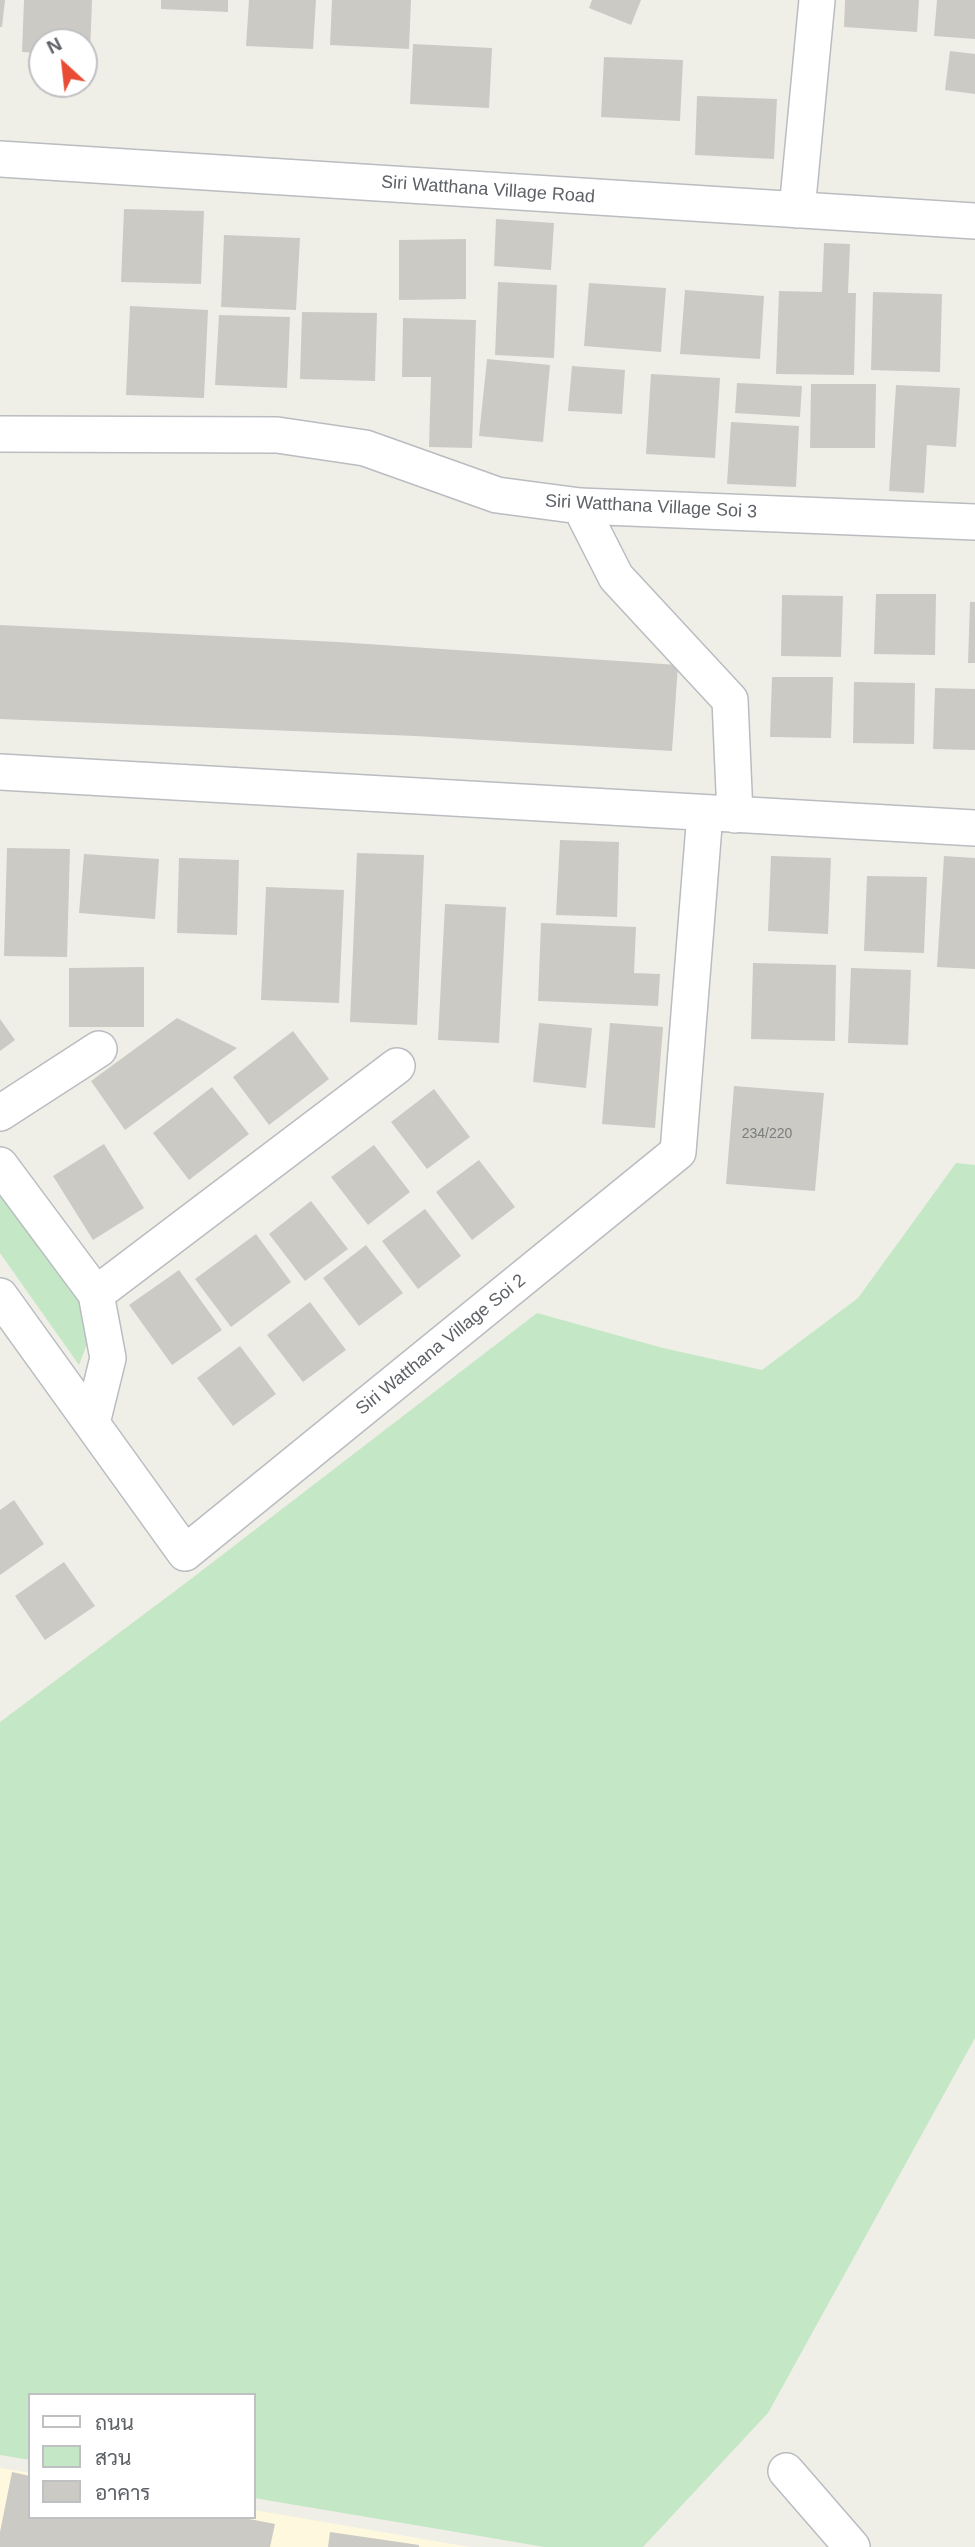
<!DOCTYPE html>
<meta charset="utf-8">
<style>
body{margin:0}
#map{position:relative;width:975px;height:2547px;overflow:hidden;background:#f0efe7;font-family:Helvetica,Sarabun,sans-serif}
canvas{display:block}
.legend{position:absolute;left:28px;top:2393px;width:228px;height:126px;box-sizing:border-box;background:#fff;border:2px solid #bfc0c2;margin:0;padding:9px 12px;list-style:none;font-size:21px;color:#5e6267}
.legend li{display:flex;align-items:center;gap:14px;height:35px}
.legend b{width:35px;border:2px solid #bfc0c2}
.north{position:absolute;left:28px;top:28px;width:70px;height:70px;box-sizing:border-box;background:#fff;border:2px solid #bfc0c2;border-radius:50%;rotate:333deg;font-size:19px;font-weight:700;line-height:28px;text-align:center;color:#5e6267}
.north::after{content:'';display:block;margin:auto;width:24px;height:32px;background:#e94c34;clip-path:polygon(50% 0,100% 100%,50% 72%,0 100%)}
</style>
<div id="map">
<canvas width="975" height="2547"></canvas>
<ul class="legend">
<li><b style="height:9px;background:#fff"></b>ถนน</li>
<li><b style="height:19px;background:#c4e7c6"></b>สวน</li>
<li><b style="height:19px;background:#cccac4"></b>อาคาร</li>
</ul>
<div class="north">N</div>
</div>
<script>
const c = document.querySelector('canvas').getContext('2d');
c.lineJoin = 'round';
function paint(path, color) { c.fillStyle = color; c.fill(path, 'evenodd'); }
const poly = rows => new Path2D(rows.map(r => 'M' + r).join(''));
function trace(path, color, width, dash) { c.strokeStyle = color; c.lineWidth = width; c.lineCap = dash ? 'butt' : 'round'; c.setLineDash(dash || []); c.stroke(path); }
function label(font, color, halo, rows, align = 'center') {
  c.font = font + ' Helvetica,sans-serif'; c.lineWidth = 6; c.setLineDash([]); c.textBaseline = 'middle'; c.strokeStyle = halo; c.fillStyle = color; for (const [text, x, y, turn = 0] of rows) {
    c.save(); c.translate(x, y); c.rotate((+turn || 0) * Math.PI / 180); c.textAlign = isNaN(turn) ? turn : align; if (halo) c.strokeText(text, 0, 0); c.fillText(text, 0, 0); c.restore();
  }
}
const commercial = poly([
 [0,2468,30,2473,30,2517,254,2517,254,2510,470,2547,0,2547]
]);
const green = poly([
 [956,1163,975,1165,975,2038,768,2413,643,2547,545,2547,254,2498,254,2395,30,2395,30,2460,0,2455,0,1722,187,1582,537,1313,663,1348,762,1370,858,1298],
 [0,1193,95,1323,79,1365,0,1253]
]);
const building = poly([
 [0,0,5,0,2,27,0,27],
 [24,0,92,0,90,55,84,54,84,42,42,42,42,53,22,52],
 [161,0,228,0,228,12,161,9],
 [249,0,316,0,313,49,246,46],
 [332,0,411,0,409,49,330,45],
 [592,0,641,0,631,25,589,8],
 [845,0,919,0,917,32,844,27],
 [937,0,975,0,975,39,934,36],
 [413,44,492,48,489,108,410,104],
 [950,51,975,54,975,94,945,90],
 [604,57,683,60,680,121,601,117],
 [697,96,777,99,774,159,695,155],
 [124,209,204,211,201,284,121,282],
 [496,219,554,223,551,270,494,266],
 [224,235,300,238,296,310,221,307],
 [466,239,466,299,399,300,399,240],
 [824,243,850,244,848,293,856,293,854,375,776,374,779,291,822,292],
 [498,282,557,285,554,358,495,355],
 [589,283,666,288,661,352,584,346],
 [685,290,764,296,760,359,680,354],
 [873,292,942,294,940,372,871,370],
 [130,306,208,310,204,398,126,395],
 [302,312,377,313,375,381,300,379],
 [219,315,290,317,287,388,215,385],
 [403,318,476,320,472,448,429,447,431,377,402,377],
 [487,359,550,365,543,442,479,436],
 [572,366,625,370,622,414,568,411],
 [651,374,720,378,715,458,646,454],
 [737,383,802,386,800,417,735,413],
 [811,384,876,384,875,448,810,448],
 [896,385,960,388,956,447,927,445,924,493,889,491],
 [731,422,799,426,796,487,727,484],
 [876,594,936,594,935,655,874,654],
 [782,595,843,596,841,657,781,656],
 [970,602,975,602,975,663,968,663],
 [0,625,338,642,678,665,672,751,415,736,0,719],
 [772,677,833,677,831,738,770,737],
 [854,682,915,683,914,744,853,743],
 [935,688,975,689,975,750,933,749],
 [560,840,619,842,617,917,556,915],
 [7,848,70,849,67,957,4,956],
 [357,853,424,855,417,1025,350,1022],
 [84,854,159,859,155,919,79,913],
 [771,856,831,858,828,934,768,931],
 [944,856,975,858,975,969,937,967],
 [179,858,239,860,237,935,177,933],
 [867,876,927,877,924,953,864,951],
 [266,887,344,890,339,1003,261,1000],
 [445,904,506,907,499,1043,438,1040],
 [541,923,636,927,634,973,660,974,658,1006,538,1001],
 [753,963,836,965,835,1041,751,1039],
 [144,967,144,1027,69,1027,69,968],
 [851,968,911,970,908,1045,848,1043],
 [177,1018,237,1048,125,1130,91,1081],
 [0,1019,15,1040,0,1051],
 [539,1023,592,1028,586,1088,533,1082],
 [610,1023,663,1027,655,1128,602,1124],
 [293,1031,329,1079,269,1125,233,1077],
 [734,1086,824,1093,815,1191,726,1184],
 [212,1087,249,1134,189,1180,153,1133],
 [434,1089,470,1137,427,1169,391,1122],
 [104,1144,144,1208,93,1240,53,1176],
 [374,1145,410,1192,368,1225,331,1177],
 [479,1160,515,1207,472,1240,436,1192],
 [311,1201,348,1249,305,1281,269,1234],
 [425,1209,461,1256,418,1289,382,1241],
 [256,1234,291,1282,231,1327,195,1279],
 [366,1245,403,1293,359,1326,323,1278],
 [179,1270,222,1330,172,1365,129,1305],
 [310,1302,346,1350,303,1382,267,1335],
 [240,1346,276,1394,233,1426,197,1378],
 [14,1500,44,1544,0,1575,0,1510],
 [64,1562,95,1606,45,1640,15,1596],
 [12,2472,30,2476,30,2517,239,2517,275,2524,270,2547,0,2547,0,2532],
 [330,2532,419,2545,419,2547,328,2547]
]);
const minor = poly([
 [0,159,975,221],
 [797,210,817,0],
 [0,434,277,435,365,448,497,495,580,506,975,522],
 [580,506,616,577,730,700,735,815],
 [0,772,975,828],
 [0,1113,99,1049],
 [0,1165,96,1294,108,1358,92,1423],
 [96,1294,397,1066],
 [0,1296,185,1553,678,1152,705,813],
 [786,2471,852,2547]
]);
const numberNames = [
 ["234/220",767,1134]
];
const streetNames = [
 ["Siri Watthana Village Road",488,190,4],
 ["Siri Watthana Village Soi 3",651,507,3],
 ["Siri Watthana Village Soi 2",441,1345,-39]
];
paint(commercial, '#fef8de');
paint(green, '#c4e7c6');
paint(building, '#cccac4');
trace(minor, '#b9bcc0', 38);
trace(minor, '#fff', 35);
label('14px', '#7a7c7e', null, numberNames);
label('18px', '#5e6267', '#fff', streetNames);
</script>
